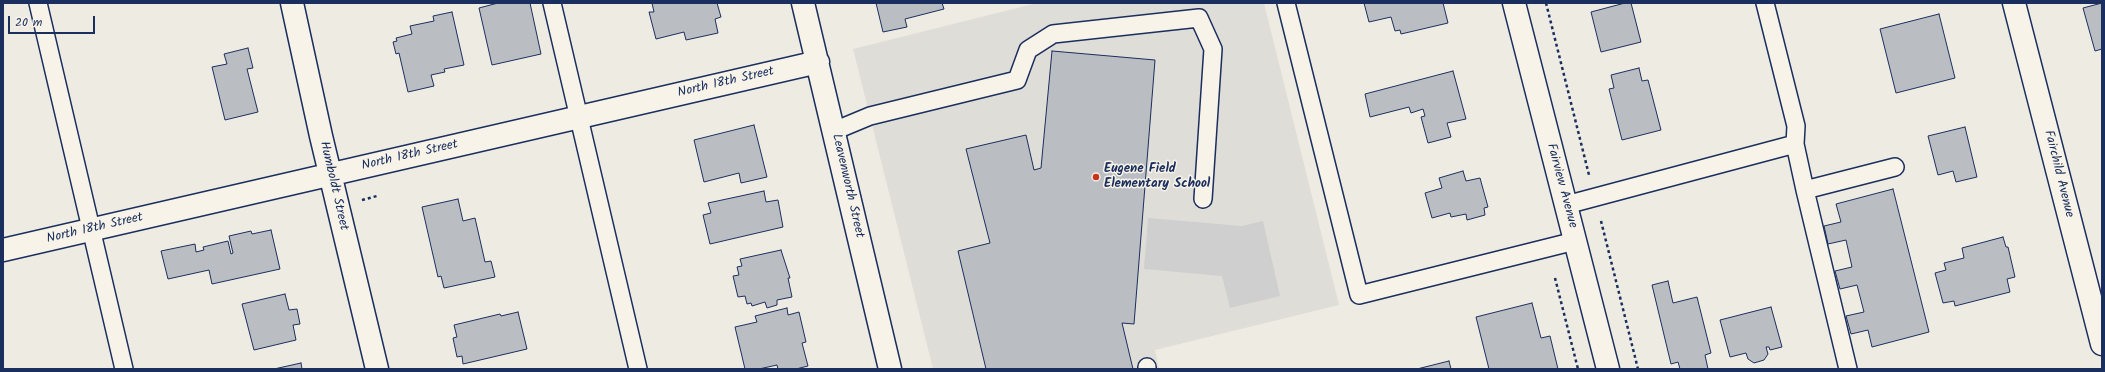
<!DOCTYPE html>
<style>
body{margin:0}
#map{position:relative;width:2105px;height:372px;overflow:hidden;background:#eeebe2;font-family:Kalam,sans-serif}
canvas{display:block}
.frame{position:absolute;inset:0;border:4px solid #1b2f5e;pointer-events:none}
.scale{position:absolute;left:8px;top:16px;width:87px;height:18px;box-sizing:border-box;border:2px solid #1b2f5e;border-top:0;padding-left:5px;font-size:12px;line-height:14px;white-space:nowrap;color:#1b2f5e;-webkit-text-stroke:3px #f7f3e8;paint-order:stroke}
</style>
<div id="map">
<canvas width="2105" height="372"></canvas>
<div class="frame"></div>
<div class="scale">20 m</div>
</div>
<script>
const c = document.querySelector('canvas').getContext('2d');
c.lineJoin = 'round';
function paint(path, color) { c.fillStyle = color; c.fill(path, 'evenodd'); }
const poly = rows => new Path2D(rows.map(r => 'M' + r).join(''));
function trace(path, color, width, dash) { c.strokeStyle = color; c.lineWidth = width; c.lineCap = dash ? 'butt' : 'round'; c.setLineDash(dash || []); c.stroke(path); }
function label(font, color, halo, rows, align = 'center') {
  c.font = font + ' Kalam,sans-serif'; c.lineWidth = 3; c.setLineDash([]); c.textBaseline = 'middle'; c.strokeStyle = halo; c.fillStyle = color; for (const [text, x, y, turn = 0] of rows) {
    c.save(); c.translate(x, y); c.rotate((+turn || 0) * Math.PI / 180); c.textAlign = isNaN(turn) ? turn : align; if (halo) c.strokeText(text, 0, 0); c.fillText(text, 0, 0); c.restore();
  }
}
const built = poly([
 [1037,3,1264,3,1339,305,1155,350,1159,369,933,369,853,49]
]);
const green = poly([
 [1148,218,1242,226,1263,221,1280,296,1230,308,1222,276,1144,269]
]);
const building = poly([
 [498,3,530,3,541,54,492,65,479,8,498,3],
 [652,3,717,3,721,17,715,19,718,33,686,40,684,32,656,39,649,12,654,12,652,3],
 [876,3,942,3,944,9,905,19,907,27,883,32,876,3],
 [1364,3,1443,3,1448,23,1401,34,1400,30,1395,31,1391,17,1369,22,1364,3],
 [1625,3,1631,3,1641,42,1601,52,1591,12,1625,3],
 [2102,3,2102,49,2095,51,2083,8,2102,3],
 [452,12,464,65,444,69,445,72,431,75,434,86,408,92,399,53,396,54,393,42,397,41,396,38,412,34,410,26,434,21,433,16,452,12],
 [1939,14,1955,78,1896,93,1880,29,1939,14],
 [248,48,253,68,247,69,258,112,225,120,212,67,227,64,224,54,248,48],
 [1052,51,1155,60,1134,324,1122,323,1133,369,986,369,958,251,990,243,966,149,1026,135,1034,170,1041,168,1052,51],
 [1639,68,1642,81,1648,80,1661,130,1622,140,1609,89,1614,88,1611,75,1639,68],
 [1453,71,1466,119,1447,123,1451,137,1428,143,1421,117,1425,116,1423,109,1411,113,1409,107,1370,117,1365,94,1453,71],
 [754,125,767,177,741,183,739,173,704,182,694,140,754,125],
 [1965,127,1977,177,1956,182,1953,171,1938,175,1928,136,1965,127],
 [1463,171,1466,181,1480,178,1488,207,1484,208,1485,215,1467,220,1466,214,1451,217,1450,213,1432,218,1425,193,1442,188,1439,178,1463,171],
 [1893,189,1929,332,1872,347,1868,330,1851,334,1846,316,1864,312,1857,285,1840,289,1835,271,1852,267,1846,240,1828,244,1824,226,1841,222,1836,204,1893,189],
 [764,191,766,202,778,200,783,227,710,244,703,215,711,213,708,203,764,191],
 [458,199,463,221,475,218,485,262,491,261,495,277,444,288,441,276,438,277,422,207,458,199],
 [271,230,280,269,212,284,209,270,168,279,161,251,195,244,196,252,204,250,203,247,228,241,231,254,233,253,229,236,251,231,252,234,271,230],
 [2003,237,2006,247,2008,247,2015,277,2007,279,2010,292,1955,306,1954,301,1943,303,1935,273,1946,270,1944,263,1964,258,1962,248,2003,237],
 [781,250,790,278,788,278,792,297,777,300,777,305,767,308,765,302,752,306,751,303,747,304,745,296,738,297,733,276,739,275,737,267,742,266,740,259,781,250],
 [1668,281,1673,303,1697,297,1711,353,1705,355,1708,369,1680,369,1678,362,1671,364,1652,285,1668,281],
 [285,294,289,310,297,309,300,324,293,325,296,340,254,350,242,304,285,294],
 [1532,303,1541,338,1550,336,1558,369,1489,369,1476,317,1532,303],
 [1771,307,1782,347,1770,350,1769,347,1766,347,1768,354,1764,360,1754,363,1748,359,1746,353,1730,357,1720,320,1771,307],
 [787,308,788,315,799,312,806,342,802,343,808,366,796,369,778,369,777,365,759,369,745,369,735,327,757,322,755,316,787,308],
 [518,312,527,349,463,364,462,356,457,357,453,338,457,337,454,325,500,314,501,316,518,312],
 [1449,361,1451,369,1417,369,1449,361],
 [301,363,302,369,274,369,301,363]
]);
const path = poly([
 [1546,3,1589,175],
 [362,200,377,196],
 [1601,221,1638,369],
 [1555,278,1578,369]
]);
const service = poly([
 [38,3,124,369],
 [552,3,638,369],
 [1286,3,1359,295,1575,241],
 [1765,3,1796,126,1795,144],
 [834,131,870,116,1017,80,1028,50,1053,34,1199,18,1213,49,1203,199],
 [1566,205,1795,144,1805,190],
 [1147,367,1147,369],
 [1848,369,1805,190,1895,167]
]);
const minor = poly([
 [292,3,321,136,377,369],
 [803,3,890,369],
 [1514,3,1608,369],
 [2014,3,2102,344],
 [3,250,818,62]
]);
const markers = [
 [1096,177,4,"#c8321e"]
];
const streetNames = [
 ["North 18th Street",726,83,-13],
 ["North 18th Street",410,156,-13],
 ["Fairchild Avenue",2058,174,76],
 ["Humboldt Street",333,186,77],
 ["Leavenworth Street",847,186,77],
 ["Fairview Avenue",1561,186,75],
 ["North 18th Street",95,229,-13]
];
const poiNames = [
 ["Eugene Field",1104,170],
 ["Elementary School",1104,185]
];
paint(built, '#deddd8');
paint(green, '#cfcfcf');
paint(building, '#babdc2');
trace(building, '#1b2f5e', 1);
trace(service, '#1b2f5e', 20);
trace(minor, '#1b2f5e', 25);
trace(path, '#1b2f5e', 2.5, [3, 3]);
trace(service, '#f7f3e8', 17);
trace(minor, '#f7f3e8', 22);
for (const [x, y, r, color] of markers) { const dot = new Path2D(); dot.arc(x, y, r, 0, 2 * Math.PI); c.fillStyle = color; c.fill(dot); trace(dot, '#f7f3e8', 1.5); }
label('13px', '#1b2f5e', '#f7f3e8', streetNames);
label('bold 13px', '#1b2f5e', '#f7f3e8', poiNames, 'left');
</script>
